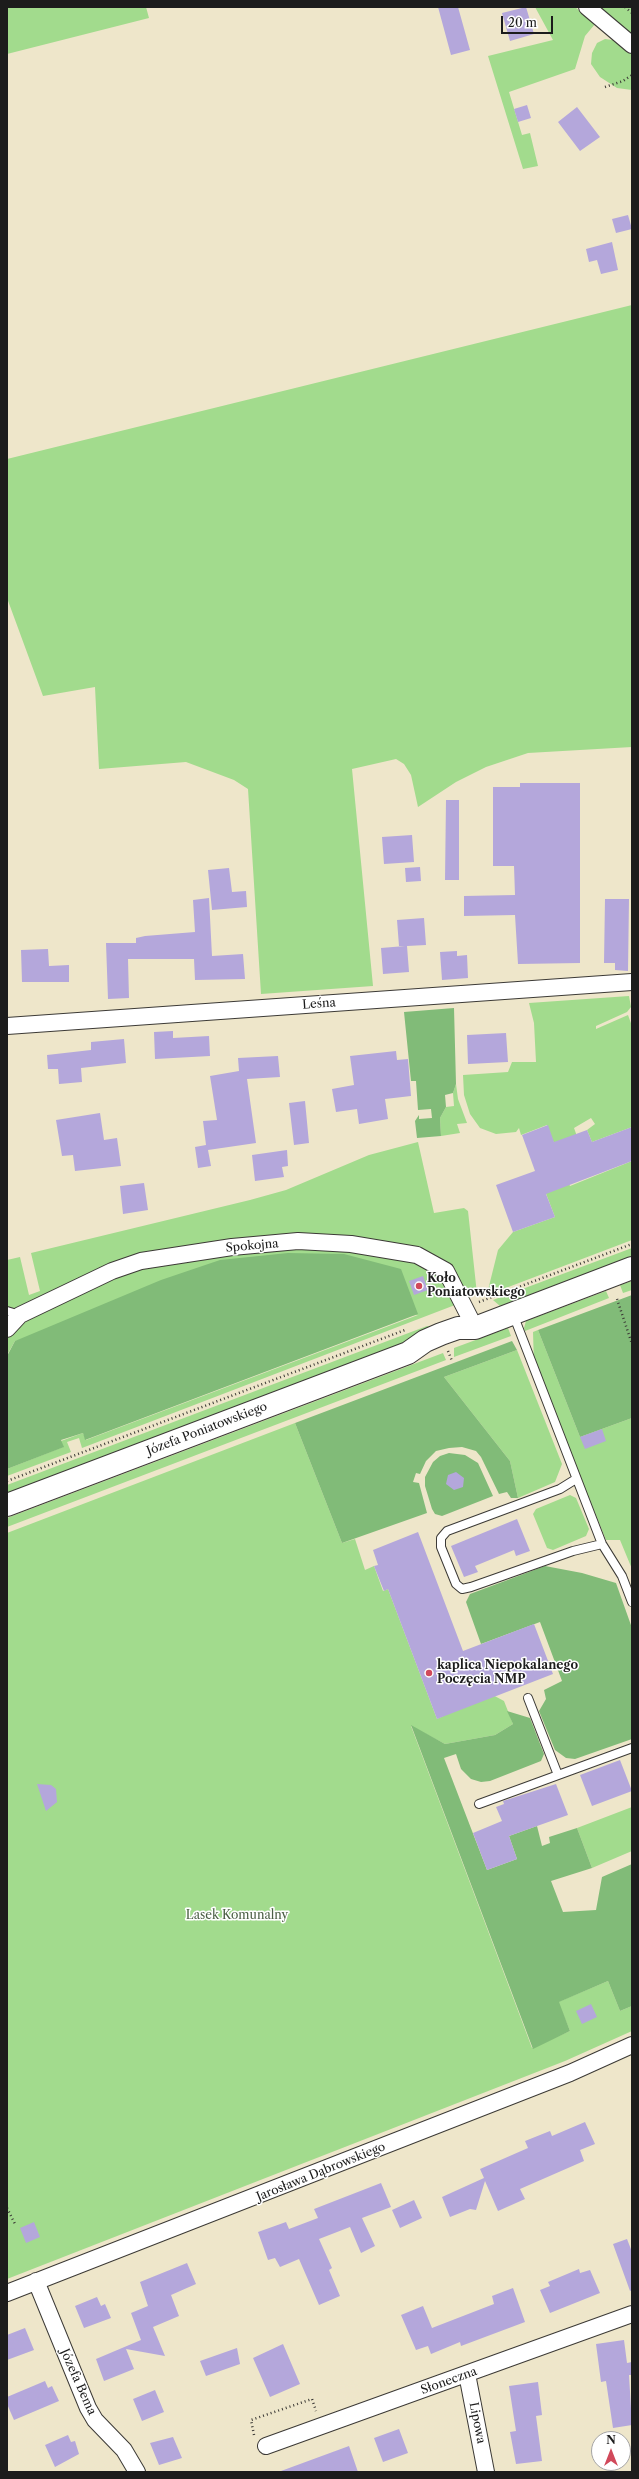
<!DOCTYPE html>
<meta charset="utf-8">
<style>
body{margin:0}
#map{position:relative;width:639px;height:2479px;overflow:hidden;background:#eee6ca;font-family:"Libre Caslon Text",serif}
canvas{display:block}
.frame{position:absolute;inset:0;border:8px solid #1c1c1c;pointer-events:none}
.north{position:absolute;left:591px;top:2431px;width:40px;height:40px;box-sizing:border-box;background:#fff;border:1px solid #a4a4a4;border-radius:50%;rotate:0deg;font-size:11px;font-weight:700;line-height:16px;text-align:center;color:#1c1c1c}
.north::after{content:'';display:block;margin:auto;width:14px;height:18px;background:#d1495b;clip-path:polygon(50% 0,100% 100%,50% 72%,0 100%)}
.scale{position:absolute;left:501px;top:16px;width:52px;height:18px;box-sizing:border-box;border:2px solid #1c1c1c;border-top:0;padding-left:5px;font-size:12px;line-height:14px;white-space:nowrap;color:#1c1c1c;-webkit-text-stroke:3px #fff;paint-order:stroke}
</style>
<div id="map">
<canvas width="639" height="2479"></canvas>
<div class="frame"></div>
<div class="north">N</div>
<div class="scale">20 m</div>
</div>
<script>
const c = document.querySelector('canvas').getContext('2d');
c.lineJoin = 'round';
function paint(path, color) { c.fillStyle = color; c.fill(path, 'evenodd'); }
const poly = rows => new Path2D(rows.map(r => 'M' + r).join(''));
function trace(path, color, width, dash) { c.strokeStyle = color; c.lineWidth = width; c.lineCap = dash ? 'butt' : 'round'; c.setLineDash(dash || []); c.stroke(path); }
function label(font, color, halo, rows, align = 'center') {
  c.font = font + ' "Libre Caslon Text",serif'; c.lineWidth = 3; c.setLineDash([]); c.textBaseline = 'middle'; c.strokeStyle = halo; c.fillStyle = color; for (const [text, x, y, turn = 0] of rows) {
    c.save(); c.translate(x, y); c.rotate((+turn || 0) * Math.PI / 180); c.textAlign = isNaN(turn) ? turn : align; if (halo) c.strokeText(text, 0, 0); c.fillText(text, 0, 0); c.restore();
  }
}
const green = poly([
 [7,7,146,7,149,18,7,54],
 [535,7,575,7,595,24,585,36,575,69,509,92,522,135,530,133,538,166,523,169,488,56,553,40],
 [595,7,632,7,632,37],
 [605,39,620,41,632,52,632,90,617,88,600,77,591,64,592,53,597,43],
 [632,305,632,747,528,753,486,767,456,782,418,807,411,775,404,764,396,759,352,769,373,986,261,994,248,789,234,780,186,762,99,769,95,687,43,696,7,598,7,459],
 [629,996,631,1007,627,1012,596,1026,596,1029,628,1015,632,1026,632,1127,592,1142,587,1130,595,1124,591,1118,574,1128,578,1139,558,1154,547,1125,521,1135,519,1128,516,1132,496,1134,480,1128,470,1114,464,1095,463,1075,508,1072,512,1062,536,1062,534,1023,529,1003],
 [456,1084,458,1099,467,1123,457,1124,460,1133,441,1136,440,1118,446,1107,454,1106,453,1093],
 [418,1142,434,1213,464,1208,468,1211,477,1294,455,1305,82,1448,79,1438,67,1442,71,1452,7,1476,7,1469,63,1447,61,1441,83,1433,86,1440,418,1315,15,1341,7,1355,7,1260,20,1257,29,1295,40,1291,31,1253,250,1200,286,1190,369,1155],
 [632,1161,632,1240,490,1294,488,1290,498,1250,513,1232,555,1217,540,1178,563,1169,570,1186],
 [632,1248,632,1256,500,1306,493,1300],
 [632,1281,632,1290,623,1293,620,1285],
 [606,1291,609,1298,525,1331,524,1328,526,1321],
 [427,1326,433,1327,434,1331,7,1493,7,1485],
 [508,1328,511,1336,454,1357,454,1348],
 [538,1330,580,1437,632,1418,632,1569,620,1540,606,1540,534,1364,533,1332],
 [517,1350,562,1464,555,1482,518,1498,510,1461,444,1377],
 [443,1353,446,1360,7,1527,7,1518],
 [295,1423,342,1543,355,1539,365,1570,374,1566,383,1591,388,1589,437,1719,489,1693,504,1701,513,1724,495,1735,445,1744,411,1726,532,2048,570,2031,558,2002,608,1981,620,2011,632,2006,632,2031,565,2061,7,2279,7,1533],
 [570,1495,576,1498,589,1529,586,1536,553,1550,547,1548,533,1514,536,1509],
 [632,1807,632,1851,592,1868,577,1828]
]);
const forest = poly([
 [454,1008,456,1084,453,1093,445,1095,446,1107,440,1118,441,1136,417,1138,415,1121,419,1115,419,1119,432,1118,431,1109,418,1110,416,1081,411,1081,404,1012],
 [288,1253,344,1254,401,1269,418,1314,85,1440,83,1433,61,1440,64,1447,7,1469,7,1356,15,1341,161,1280,220,1260],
 [632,1295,632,1418,580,1437,538,1330],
 [512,1341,517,1350,444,1377,510,1461,518,1498,511,1498,507,1492,499,1494,481,1457,476,1451,462,1447,449,1448,436,1451,426,1461,420,1474,416,1473,413,1482,419,1483,427,1513,342,1543,295,1423],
 [449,1453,465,1455,478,1463,493,1496,442,1516,435,1514,432,1509,425,1486,425,1477,433,1462,440,1456],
 [545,1566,582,1573,616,1583,632,1628,632,1739,575,1759,566,1758,555,1750,539,1711,546,1699,544,1690,562,1681,540,1622,481,1644,466,1602,470,1594],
 [507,1711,530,1718,544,1754,541,1761,490,1781,481,1782,471,1779,461,1769,456,1754,444,1758,487,1870,517,1859,509,1836,537,1826,542,1846,550,1843,549,1837,577,1828,592,1868,551,1881,563,1912,596,1910,602,1877,632,1864,632,2006,620,2011,608,1981,559,2002,570,2031,533,2049,411,1725,445,1744,495,1735,513,1724]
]);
const building = poly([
 [438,7,458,7,470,50,451,55],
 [526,7,534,34,510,41,502,13],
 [527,105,531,118,518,122,514,109],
 [577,107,600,137,580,151,558,122],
 [628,215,632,229,616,233,612,219],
 [612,242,618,270,601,274,597,260,589,262,586,249],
 [520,783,580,783,580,963,518,964,515,915,464,916,464,896,515,895,514,866,493,866,493,787,520,787],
 [446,800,459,800,459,880,445,880],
 [412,835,414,862,384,864,382,837],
 [420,867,421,881,406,882,405,868],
 [229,868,232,892,246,891,247,907,212,910,208,870],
 [209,898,212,956,243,954,245,979,195,980,194,959,128,959,129,998,108,999,106,943,136,943,136,938,145,936,195,932,193,900],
 [605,899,629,899,628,971,615,970,615,963,604,963],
 [424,918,426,945,407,946,409,972,383,974,381,948,405,946,399,946,397,920],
 [48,949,49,966,69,965,69,982,22,982,21,950],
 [457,951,457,956,467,955,468,978,442,980,440,952],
 [173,1031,173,1038,209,1036,210,1056,155,1059,154,1032],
 [506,1033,508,1062,468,1064,467,1035],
 [124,1039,126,1063,81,1068,82,1082,59,1084,58,1069,48,1069,47,1055,91,1050,91,1042],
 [396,1051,397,1060,408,1059,411,1096,385,1099,388,1119,359,1124,357,1109,336,1112,332,1089,354,1085,350,1056],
 [278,1056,280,1077,247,1079,256,1143,208,1150,211,1166,198,1168,195,1147,206,1145,203,1121,217,1120,210,1076,239,1071,238,1058],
 [305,1101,309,1143,294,1145,289,1103],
 [100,1113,104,1140,117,1138,121,1166,75,1171,73,1155,62,1156,56,1120],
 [548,1125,554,1142,587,1130,592,1142,632,1127,632,1161,546,1194,555,1217,513,1232,496,1185,535,1171,522,1135],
 [287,1150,288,1166,282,1167,284,1177,255,1181,252,1155],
 [144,1183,148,1210,123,1214,120,1186],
 [423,1276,428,1290,414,1295,409,1281],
 [602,1429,606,1441,585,1449,580,1437],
 [456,1472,464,1478,463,1487,454,1490,446,1484,448,1475],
 [517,1519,530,1551,516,1556,514,1550,475,1566,478,1572,464,1577,451,1546],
 [418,1532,463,1651,534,1624,553,1674,437,1719,388,1589,384,1591,374,1566,378,1565,373,1550],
 [620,1760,632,1791,592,1806,580,1775],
 [37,1784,51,1785,56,1789,57,1802,46,1811],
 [556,1784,568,1815,509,1836,517,1859,487,1870,473,1833,502,1821,496,1807,504,1804,503,1801],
 [591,2004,597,2017,582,2024,576,2011],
 [585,2122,595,2144,580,2150,584,2161,520,2189,525,2199,498,2211,485,2181,476,2210,470,2209,450,2217,442,2197,484,2178,480,2169,528,2148,525,2141,550,2131,552,2136],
 [381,2183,391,2207,362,2218,375,2246,361,2253,350,2227,319,2239,332,2268,329,2270,340,2296,319,2305,299,2259,280,2267,275,2258,268,2260,258,2232,286,2222,289,2229,318,2218,314,2209],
 [414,2200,422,2218,400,2228,392,2210],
 [34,2222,40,2237,26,2243,20,2228],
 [627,2239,632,2252,632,2290,630,2291,613,2244],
 [187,2263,196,2284,171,2295,179,2316,153,2327,165,2356,126,2349,134,2369,104,2381,96,2359,141,2340,131,2313,148,2306,140,2282],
 [579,2269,580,2273,590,2270,600,2293,550,2313,540,2290,550,2286,548,2282],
 [513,2288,525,2322,461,2346,460,2342,431,2354,428,2346,416,2350,401,2315,423,2306,432,2328,494,2304,492,2296],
 [97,2297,101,2306,105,2304,111,2318,84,2328,75,2306],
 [25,2328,34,2350,7,2360,7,2335],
 [624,2340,627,2363,632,2362,632,2375,629,2375,632,2425,613,2428,606,2381,601,2382,596,2344],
 [283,2344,300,2384,270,2397,253,2358],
 [237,2348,240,2364,206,2376,200,2361],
 [45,2381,48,2388,52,2386,59,2401,14,2420,7,2404,7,2397],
 [538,2382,542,2415,536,2416,542,2461,516,2464,510,2432,516,2431,509,2386],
 [155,2390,164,2412,142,2421,133,2399],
 [399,2429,408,2453,383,2462,374,2438],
 [68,2435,71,2442,75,2441,79,2454,55,2467,45,2445],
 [173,2437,182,2458,159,2465,150,2443],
 [349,2446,358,2472,282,2472,281,2471]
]);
const path = poly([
 [625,7,632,13],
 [605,87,623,81,632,75],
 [617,1299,632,1344],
 [479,1302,632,1244],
 [448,1351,452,1361],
 [7,1481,405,1330],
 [7,2208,15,2224],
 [254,2435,251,2420,312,2399,316,2411]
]);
const lane = poly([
 [7,1311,20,1315],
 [513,1314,602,1544,622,1576,632,1602],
 [576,1479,560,1489,447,1531,441,1538,441,1547,456,1584,462,1589,471,1587,573,1551,602,1544],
 [528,1698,558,1775],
 [479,1804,632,1748]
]);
const street = poly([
 [587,7,632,45],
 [7,1026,632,982],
 [7,1329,20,1315,112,1271,141,1261,232,1247,298,1241,351,1244,417,1255,446,1271,475,1328],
 [36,2281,88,2408,95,2420,124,2450,137,2472],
 [7,2293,570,2073,632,2045],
 [467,2374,486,2472],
 [266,2446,632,2314]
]);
const secondary = poly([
 [7,1505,408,1353,425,1341,441,1334,458,1328,475,1328,632,1268]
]);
const markers = [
 [419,1286,4,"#d1495b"],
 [429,1673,4,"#d1495b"]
];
const streetNames = [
 ["Leśna",319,1004,-4],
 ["Spokojna",252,1246,-5],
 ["Józefa Poniatowskiego",207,1429,-21],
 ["Jarosława Dąbrowskiego",321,2172,-22],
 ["Słoneczna",449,2381,-20],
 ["Józefa Bema",78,2382,66],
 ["Lipowa",477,2423,79]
];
const poiNames = [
 ["Koło",427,1279],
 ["Poniatowskiego",427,1293],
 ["kaplica Niepokalanego",437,1666],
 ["Poczęcia NMP",437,1680]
];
const parkNames = [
 ["Lasek Komunalny",237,1916]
];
paint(green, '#a2db8d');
paint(forest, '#81bb78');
paint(building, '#b4a7db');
trace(lane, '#3c3a36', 10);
trace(street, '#3c3a36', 18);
trace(secondary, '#3c3a36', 24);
trace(path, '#3c3a36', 2.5, [1, 3]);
trace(lane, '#fff', 8);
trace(street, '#fff', 16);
trace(secondary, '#fff', 22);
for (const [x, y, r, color] of markers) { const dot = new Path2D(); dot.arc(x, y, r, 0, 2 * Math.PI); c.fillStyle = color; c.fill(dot); trace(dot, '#fff', 1.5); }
label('12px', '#1c1c1c', '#fff', streetNames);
label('bold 12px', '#1c1c1c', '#fff', poiNames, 'left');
label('12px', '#4b5f44', '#fff', parkNames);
</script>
